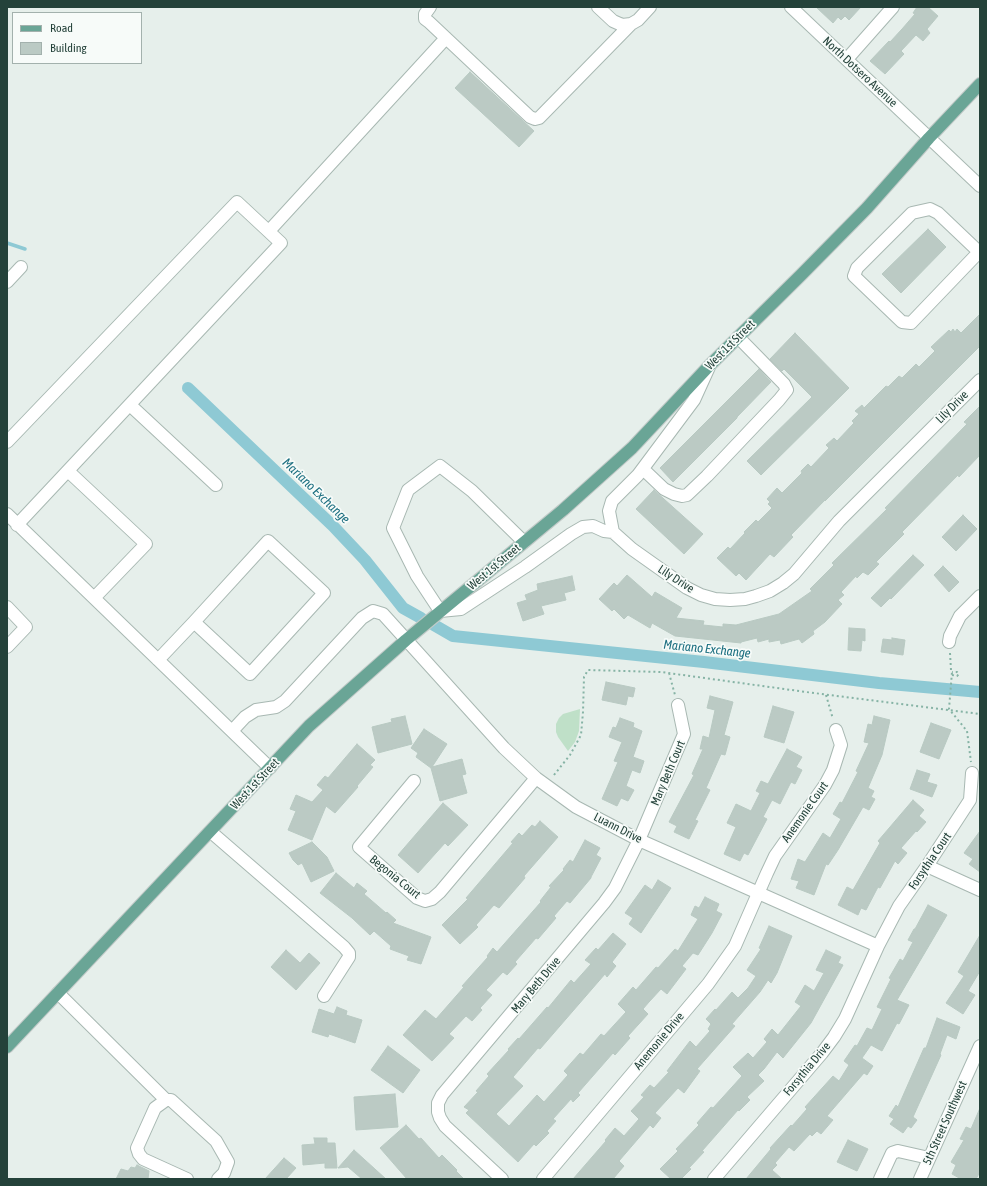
<!DOCTYPE html>
<style>
body{margin:0}
#map{position:relative;width:987px;height:1186px;overflow:hidden;background:#e6efeb;font-family:"Asap Condensed",sans-serif}
canvas{display:block}
.frame{position:absolute;inset:0;border:8px solid #24423a;pointer-events:none}
.legend{position:absolute;left:12px;top:12px;width:130px;height:52px;box-sizing:border-box;background:#f7fbf9;border:1px solid #a3b1ad;margin:0;padding:5px 7px;list-style:none;font-size:12px;color:#24423a}
.legend li{display:flex;align-items:center;gap:8px;height:20px}
.legend b{width:20px;border:1px solid #a3b1ad}
</style>
<div id="map">
<canvas width="987" height="1186"></canvas>
<div class="frame"></div>
<ul class="legend">
<li><b style="height:5px;background:#6aa596"></b>Road</li>
<li><b style="height:11px;background:#bbcac4"></b>Building</li>
</ul>
</div>
<script>
const c = document.querySelector('canvas').getContext('2d');
c.lineJoin = 'round';
function paint(path, color) { c.fillStyle = color; c.fill(path, 'evenodd'); }
const poly = rows => new Path2D(rows.map(r => 'M' + r).join(''));
function trace(path, color, width, dash) { c.strokeStyle = color; c.lineWidth = width; c.lineCap = dash ? 'butt' : 'round'; c.setLineDash(dash || []); c.stroke(path); }
function label(font, color, halo, rows, align = 'center') {
  c.font = font + ' "Asap Condensed",sans-serif'; c.lineWidth = 3.5; c.setLineDash([]); c.textBaseline = 'middle'; c.strokeStyle = halo; c.fillStyle = color; for (const [text, x, y, turn = 0] of rows) {
    c.save(); c.translate(x, y); c.rotate((+turn || 0) * Math.PI / 180); c.textAlign = isNaN(turn) ? turn : align; if (halo) c.strokeText(text, 0, 0); c.fillText(text, 0, 0); c.restore();
  }
}
const green = poly([
 [580,709,579,731,575,742,568,751,558,737,556,732,556,724,559,718,563,714]
]);
const stream = poly([
 [7,243,25,249]
]);
const canal = poly([
 [188,388,333,526,365,560,403,608,421,618],
 [434,625,453,636,704,662,879,683,980,692]
]);
const building = poly([
 [816,7,861,7,849,20,845,16,841,20,838,17,833,23,816,7],
 [917,7,928,7,938,16,927,29,930,33,923,41,916,35,901,51,904,54,885,74,870,61,889,41,890,42,902,29,915,14,913,13,917,7],
 [470,72,534,131,519,147,455,88,470,72],
 [928,229,946,247,901,293,882,274,928,229],
 [980,314,980,346,825,501,825,500,791,535,793,537,774,557,770,554,746,580,739,573,736,576,717,558,728,547,730,549,745,533,744,532,756,520,758,522,772,508,768,504,770,502,767,499,777,488,782,493,802,473,801,471,808,464,811,467,829,448,826,445,834,438,837,441,854,423,852,421,859,414,855,411,862,405,864,408,886,386,888,387,899,376,902,378,916,364,919,367,935,351,931,347,949,330,951,332,953,329,955,332,957,329,961,333,980,314],
 [795,333,849,388,761,475,747,461,812,397,784,369,782,371,770,359,795,333],
 [759,369,771,382,737,417,737,418,673,482,660,468,759,369],
 [980,406,980,455,959,477,958,475,902,532,904,534,876,562,879,564,868,575,863,572,857,578,856,576,841,592,844,595,838,600,842,604,825,622,813,631,814,634,802,643,799,639,781,644,780,640,769,642,769,639,758,642,757,638,741,642,741,643,675,636,652,623,650,628,628,615,624,619,614,609,612,611,599,599,614,583,617,586,627,575,652,597,655,592,682,608,676,618,704,621,703,625,723,627,723,624,736,625,779,614,812,591,810,589,834,565,832,563,887,509,885,508,967,424,964,422,980,406],
 [654,490,703,534,684,554,636,509,654,490],
 [963,515,977,529,956,551,942,537,963,515],
 [913,555,924,565,891,599,890,598,881,607,871,598,913,555],
 [943,566,959,582,949,592,934,575,943,566],
 [572,576,575,590,564,593,566,600,541,606,544,614,523,621,517,603,527,600,525,595,538,590,537,584,572,576],
 [849,628,865,629,865,641,862,640,861,651,848,650,849,628],
 [892,638,905,640,903,655,881,652,883,639,892,640,892,638],
 [606,682,635,688,633,697,628,696,626,705,602,700,606,682],
 [710,696,733,702,724,735,730,737,725,755,721,754,706,788,710,790,695,820,698,821,689,839,674,832,677,826,669,822,694,775,692,774,703,749,700,749,703,736,709,738,715,710,707,708,710,696],
 [773,706,794,712,784,743,764,737,773,706],
 [405,716,412,744,378,753,372,727,392,722,391,719,405,716],
 [874,716,890,720,882,755,868,788,874,791,871,797,875,799,869,810,863,807,838,850,828,865,826,864,814,895,796,888,799,881,791,879,798,859,805,862,823,833,830,838,841,819,833,814,840,802,842,803,858,772,856,771,869,743,864,742,868,724,872,725,874,716],
 [620,718,634,723,633,727,642,731,633,757,644,761,640,773,632,770,626,786,634,790,628,801,621,798,617,806,602,799,618,762,614,761,622,742,609,737,613,727,616,728,620,718],
 [931,723,951,730,939,759,920,752,931,723],
 [424,729,447,744,432,767,462,759,466,774,462,775,467,793,440,801,431,768,416,757,418,753,411,748,424,729],
 [357,744,375,760,370,765,373,767,357,786,358,787,335,813,326,806,312,840,288,830,296,811,290,809,296,795,312,802,323,790,317,785,325,776,328,778,357,744],
 [787,749,802,757,796,767,802,770,795,784,791,782,780,804,772,800,763,817,767,819,748,855,744,853,740,861,724,854,736,827,727,823,736,804,751,811,760,793,756,791,761,781,768,784,787,749],
 [917,770,930,774,927,782,937,785,932,797,910,789,917,770],
 [913,800,924,810,919,816,926,822,917,832,916,831,901,848,907,853,898,864,895,861,880,888,878,887,866,910,861,908,858,915,838,905,847,887,853,890,880,843,878,841,913,800],
 [443,803,468,825,448,846,445,843,418,873,398,855,443,803],
 [540,821,558,837,524,876,525,878,499,908,494,905,476,925,478,927,460,944,442,925,468,899,466,898,513,843,511,842,519,833,522,836,532,825,535,827,540,821],
 [980,831,980,872,969,864,973,859,964,853,980,831],
 [585,840,600,848,596,855,601,858,591,877,591,878,570,903,567,901,554,916,556,918,538,939,536,938,515,962,517,964,507,975,503,972,486,990,492,995,480,1008,482,1010,472,1021,466,1016,449,1034,454,1038,432,1061,403,1035,425,1010,436,1019,464,987,462,986,488,957,487,956,493,948,497,952,541,902,540,901,551,887,549,886,564,870,563,869,570,860,573,862,585,840],
 [312,842,327,857,334,871,311,882,302,863,298,865,293,860,289,853,312,842],
 [336,873,354,888,357,883,367,891,364,894,386,913,387,912,396,920,393,923,431,937,421,964,407,960,409,956,390,949,391,946,374,931,370,935,352,918,320,893,336,873],
 [658,880,671,888,641,933,629,924,633,918,625,913,645,885,652,890,658,880],
 [705,897,719,904,716,911,722,914,712,933,698,955,693,953,682,966,686,969,667,994,661,989,649,1002,643,1009,648,1014,628,1036,630,1038,615,1055,613,1053,578,1093,580,1095,573,1102,571,1099,553,1119,556,1121,547,1131,549,1133,536,1146,534,1144,518,1162,466,1113,469,1110,464,1107,478,1092,476,1091,489,1076,487,1074,509,1050,508,1049,518,1038,519,1039,547,1007,548,1008,571,980,574,983,591,964,585,960,596,948,598,950,613,933,626,944,612,962,616,966,607,977,605,974,540,1049,538,1048,513,1077,523,1086,496,1114,509,1126,537,1095,544,1102,568,1075,564,1071,580,1053,583,1055,601,1034,604,1036,626,1012,618,1004,633,987,636,990,656,967,658,968,675,949,678,951,698,919,691,915,695,906,699,908,705,897],
 [928,905,947,915,897,1000,909,1005,899,1024,897,1023,882,1051,871,1045,862,1058,873,1066,867,1075,864,1073,827,1116,833,1120,821,1134,817,1131,812,1136,810,1134,794,1151,789,1147,775,1163,777,1165,772,1170,782,1179,746,1179,771,1149,770,1148,791,1125,792,1126,807,1109,805,1107,833,1076,839,1081,849,1065,844,1061,855,1045,857,1046,867,1028,872,1030,882,1009,877,1007,891,979,889,978,900,959,903,961,913,942,908,940,914,929,915,929,928,905],
 [769,926,792,936,777,973,771,983,768,980,760,992,732,1024,735,1026,697,1069,700,1071,684,1093,678,1088,655,1113,661,1118,653,1128,650,1125,619,1161,624,1166,613,1179,573,1179,606,1141,605,1140,615,1128,624,1136,639,1119,631,1111,644,1097,641,1095,650,1085,654,1088,669,1072,667,1071,690,1041,696,1047,710,1031,708,1029,711,1024,706,1019,715,1009,716,1010,732,992,738,998,748,988,756,976,747,970,761,949,759,948,769,926],
 [980,935,980,971,968,991,975,995,963,1014,946,1003,964,976,958,972,980,935],
 [286,950,300,963,309,953,320,963,296,990,271,967,286,950],
 [826,950,841,957,838,963,843,965,811,1023,783,1058,777,1052,764,1069,758,1075,764,1081,747,1097,750,1100,739,1111,738,1110,702,1151,704,1152,689,1168,691,1169,681,1179,671,1179,660,1169,678,1151,676,1149,699,1125,697,1123,711,1107,713,1108,742,1076,733,1067,748,1053,753,1058,767,1042,764,1039,772,1029,778,1035,801,1006,795,1002,805,985,814,991,824,973,816,970,826,950],
 [337,1007,347,1011,346,1015,362,1020,355,1043,329,1034,328,1037,312,1032,319,1009,334,1014,337,1007],
 [937,1018,960,1027,956,1039,947,1035,940,1054,941,1055,913,1117,917,1120,911,1128,908,1126,903,1133,890,1124,894,1119,889,1116,896,1105,898,1107,924,1048,926,1048,937,1018],
 [388,1046,420,1070,403,1093,371,1070,388,1046],
 [395,1094,398,1127,356,1130,354,1097,395,1094],
 [980,1108,980,1172,976,1179,961,1179,952,1174,956,1165,951,1162,964,1140,960,1139,966,1127,971,1129,980,1108],
 [406,1125,419,1139,421,1138,439,1158,442,1155,457,1170,456,1171,464,1179,407,1179,380,1148,406,1125],
 [314,1138,327,1138,327,1143,335,1143,337,1168,325,1168,325,1163,303,1165,302,1145,315,1144,314,1138],
 [848,1140,868,1149,857,1171,837,1162,848,1140],
 [354,1150,386,1179,362,1179,348,1167,338,1168,354,1150],
 [284,1158,296,1168,286,1179,265,1179,284,1158],
 [137,1165,149,1171,148,1179,116,1179,121,1169,128,1171,131,1167,135,1168,137,1165]
]);
const path = poly([
 [950,653,951,670,952,672,949,709,967,731,971,762],
 [669,673,675,695],
 [952,675,957,676,959,674,957,672,952,672],
 [826,695,833,719],
 [554,775,570,755,581,735,583,712,584,677,588,670,661,672,806,692,980,714]
]);
const minor = poly([
 [430,7,425,14,425,19,429,22,530,117,535,119,539,118,541,116,631,24],
 [598,7,613,21,622,25,631,24,638,20,650,7],
 [791,7,980,186],
 [847,59,893,7],
 [269,231,446,38],
 [979,252,938,213,930,209,912,213,857,268,854,276,902,322,911,323,979,252,980,251],
 [7,282,21,267],
 [709,367,694,400,638,475,612,501,609,511,613,532,632,549,687,588,701,595,715,599,730,600,745,599,756,596,770,591,783,583,794,574,839,521,980,380],
 [130,405,216,485],
 [7,442,237,202,281,243,17,525],
 [643,469,664,489,674,494,682,496,687,495,707,476,779,400,787,390,784,384,738,337],
 [68,471,146,544,94,598],
 [7,514,270,768],
 [524,542,472,491,440,466,408,490,393,528,417,576,440,611,461,609,525,567,571,534,583,527,593,526,604,531,613,532],
 [7,607,26,627,7,647],
 [949,642,950,636,960,616,980,596],
 [158,660,194,622,268,541,324,593,250,674,194,622],
 [232,731,245,717,256,710,276,707,285,701,362,618,373,611,383,614,504,748,536,778,576,807,639,840,878,946],
 [414,781,359,847,417,898,425,901,432,899,440,892,536,778],
 [211,832,344,947,349,953,349,957,324,996],
 [927,866,980,890],
 [58,993,166,1100],
 [187,1179,143,1159,139,1154,137,1148,155,1108,166,1100,171,1100,216,1141,228,1162,224,1173,218,1179],
 [502,1179,445,1126,440,1118,438,1112,438,1103,442,1095,604,903,615,888,639,840,684,734,678,705],
 [543,1179,708,984,735,946,767,873,775,856,825,785,833,770,841,745,836,730],
 [714,1179,822,1053,834,1037,845,1019,878,946,899,906,927,866,970,800,972,773],
 [880,1179,892,1153,898,1151,929,1158],
 [920,1179,980,1046]
]);
const major = poly([
 [7,1047,309,726,406,640,563,510,632,448,709,366,802,274,867,208,929,138,980,84]
]);
const streetNames = [
 ["North Dotsero Avenue",860,72,43],
 ["West 1st Street",730,345,-45],
 ["Lily Drive",952,407,-45],
 ["West 1st Street",494,567,-40],
 ["Lily Drive",676,579,33],
 ["Mary Beth Court",668,773,-67],
 ["West 1st Street",255,784,-47],
 ["Anemonie Court",805,812,-55],
 ["Luann Drive",618,828,27],
 ["Forsythia Court",930,861,-56],
 ["Begonia Court",395,877,39],
 ["Mary Beth Drive",536,985,-50],
 ["Anemonie Drive",659,1041,-50],
 ["Forsythia Drive",807,1069,-50],
 ["5th Street Southwest",945,1123,-66]
];
const waterNames = [
 ["Mariano Exchange",316,491,44],
 ["Mariano Exchange",707,649,6]
];
paint(green, '#bfe0c8');
trace(stream, '#8ec9d4', 3.5);
trace(canal, '#8ec9d4', 12);
paint(building, '#bbcac4');
trace(building, '#b8c9c2', 1);
trace(minor, '#a8b8b2', 14);
trace(major, '#c2cac8', 14);
trace(path, '#86b3a5', 2, [2, 3]);
trace(minor, '#fff', 12);
trace(major, '#6aa596', 12);
label('12px', '#24423a', '#f7fbf9', streetNames);
label('italic 13px', '#1c6f80', '#f7fbf9', waterNames);
</script>
